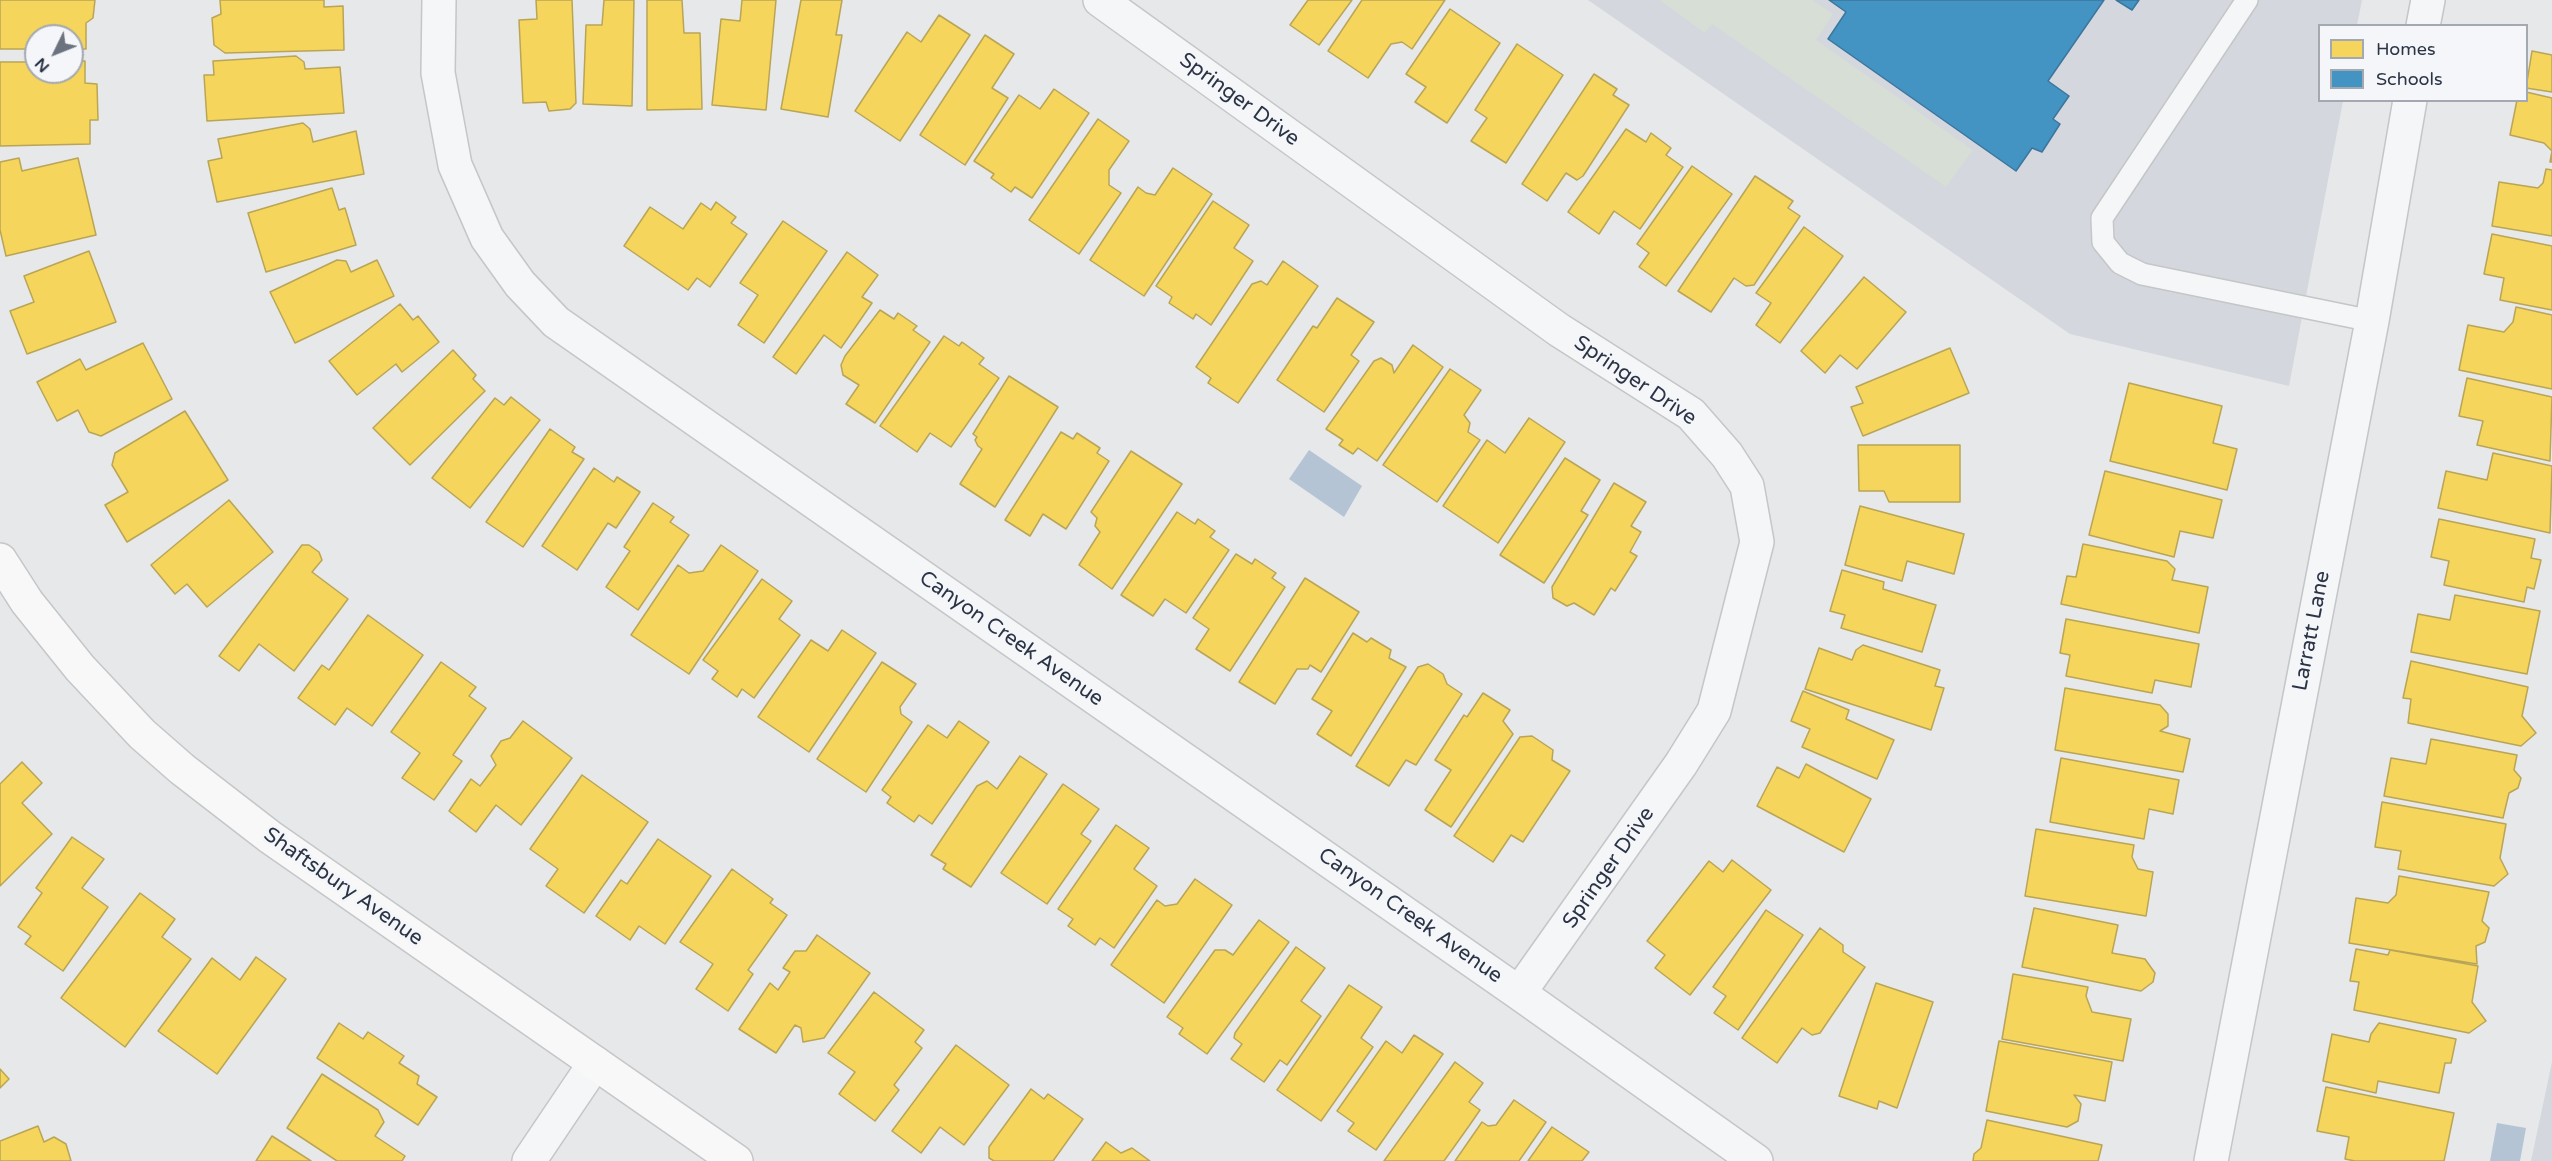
<!DOCTYPE html>
<style>
body{margin:0}
#map{position:relative;width:2552px;height:1161px;overflow:hidden;background:#e6e8ea;font-family:"Varela Round",sans-serif}
canvas{display:block}
.legend{position:absolute;left:2318px;top:24px;width:210px;height:78px;box-sizing:border-box;background:#f4f6f9;border:2px solid #a4a8b1;margin:0;padding:8px 10px;list-style:none;font-size:18px;color:#2b3445}
.legend li{display:flex;align-items:center;gap:12px;height:30px}
.legend b{width:30px;border:2px solid #a4a8b1}
.north{position:absolute;left:24px;top:24px;width:60px;height:60px;box-sizing:border-box;background:#f4f6f9;border:2px solid #a4a8b1;border-radius:50%;rotate:227deg;font-size:16px;font-weight:700;line-height:24px;text-align:center;color:#2b3445}
.north::after{content:'';display:block;margin:auto;width:21px;height:27px;background:#6c737f;clip-path:polygon(50% 0,100% 100%,50% 72%,0 100%)}
</style>
<div id="map">
<canvas width="2552" height="1161"></canvas>
<ul class="legend">
<li><b style="height:16px;background:#f6d55c"></b>Homes</li>
<li><b style="height:16px;background:#4393c3"></b>Schools</li>
</ul>
<div class="north">N</div>
</div>
<script>
const c = document.querySelector('canvas').getContext('2d');
c.lineJoin = 'round';
function paint(path, color) { c.fillStyle = color; c.fill(path, 'evenodd'); }
const poly = rows => new Path2D(rows.map(r => 'M' + r).join(''));
function trace(path, color, width, dash) { c.strokeStyle = color; c.lineWidth = width; c.lineCap = dash ? 'butt' : 'round'; c.setLineDash(dash || []); c.stroke(path); }
function label(font, color, halo, rows, align = 'center') {
  c.font = font + ' "Varela Round",sans-serif'; c.lineWidth = 6; c.setLineDash([]); c.textBaseline = 'middle'; c.strokeStyle = halo; c.fillStyle = color; for (const [text, x, y, turn = 0] of rows) {
    c.save(); c.translate(x, y); c.rotate((+turn || 0) * Math.PI / 180); c.textAlign = isNaN(turn) ? turn : align; if (halo) c.strokeText(text, 0, 0); c.fillText(text, 0, 0); c.restore();
  }
}
const built = poly([
 [1588,0,2362,0,2357,25,2320,26,2320,100,2343,101,2289,386,2070,334],
 [2552,1062,2552,1161,2531,1161]
]);
const green = poly([
 [1659,0,1812,0,1833,14,1816,40,1973,150,1946,187,1712,24,1705,33]
]);
const water = poly([
 [1309,450,1362,486,1344,517,1289,479],
 [2497,1123,2526,1128,2520,1161,2490,1161]
]);
const homes = poly([
 [0,0,95,0,93,18,86,23,86,49,72,49,72,36,36,36,36,49,0,49,0,0],
 [220,0,324,0,324,7,343,6,344,50,225,53,214,45,212,18,221,14,220,0],
 [536,0,572,0,576,103,570,109,549,111,546,102,523,103,519,20,537,19,536,0],
 [604,0,634,0,632,106,583,104,586,25,602,25,604,0],
 [647,0,682,0,684,33,700,33,702,109,647,110,647,0],
 [742,0,776,0,766,110,712,105,721,19,740,21,742,0],
 [801,0,842,0,836,35,842,35,828,117,781,109,801,0],
 [1308,0,1352,0,1319,45,1290,25,1308,0],
 [1362,0,1445,0,1412,49,1402,42,1391,44,1368,78,1328,51,1362,0],
 [1450,9,1500,43,1447,123,1415,102,1426,87,1406,74,1450,9],
 [939,15,970,35,900,141,855,111,907,32,921,42,939,15],
 [985,35,1014,54,992,88,1008,98,965,165,920,135,985,35],
 [1517,44,1563,75,1506,163,1471,141,1487,118,1475,110,1517,44],
 [2532,51,2552,55,2552,92,2526,88,2532,51],
 [296,56,304,62,305,69,340,67,344,113,207,121,204,75,214,75,213,61,296,56],
 [72,61,85,61,85,83,97,84,98,120,90,120,90,144,0,146,0,62,36,62,36,72,72,72,72,61],
 [1594,74,1617,89,1613,95,1629,105,1583,176,1577,180,1566,173,1547,201,1522,184,1594,74],
 [1054,89,1089,113,1032,198,1015,187,1011,192,991,178,994,174,974,161,1019,95,1040,109,1054,89],
 [2526,92,2552,98,2552,162,2550,162,2552,151,2544,143,2510,135,2517,100,2526,100,2526,92],
 [1098,119,1129,141,1109,170,1109,185,1121,193,1079,254,1029,220,1098,119],
 [303,123,310,129,313,142,356,131,364,174,217,202,208,161,222,158,218,139,303,123],
 [1626,129,1646,142,1651,133,1671,148,1666,155,1683,167,1640,229,1614,211,1599,234,1568,212,1626,129],
 [19,158,22,171,78,158,96,235,6,256,0,230,0,162,19,158],
 [1692,166,1732,194,1666,286,1639,267,1649,253,1637,244,1692,166],
 [1173,168,1212,194,1144,296,1090,260,1138,187,1146,193,1155,195,1173,168],
 [2546,169,2552,170,2552,236,2492,226,2499,182,2538,188,2543,183,2546,169],
 [1755,176,1793,201,1788,208,1800,216,1754,285,1746,286,1734,278,1711,312,1678,291,1755,176],
 [332,188,339,210,345,208,356,245,266,272,248,213,332,188],
 [1213,201,1249,225,1234,248,1253,261,1211,325,1196,314,1193,319,1169,303,1172,297,1156,286,1213,201],
 [716,202,736,217,731,223,747,234,710,287,697,278,688,290,624,246,650,207,683,229,701,203,711,210,716,202],
 [783,221,827,251,764,343,738,325,758,295,740,283,783,221],
 [1804,227,1843,256,1780,343,1756,325,1771,303,1756,293,1804,227],
 [2492,234,2552,246,2552,310,2500,300,2504,278,2484,274,2492,234],
 [89,251,116,322,27,354,10,311,34,302,24,276,89,251],
 [847,252,878,275,862,297,872,303,841,348,824,335,796,374,773,357,847,252],
 [337,260,346,261,351,272,377,260,394,296,295,343,270,292,337,260],
 [1283,261,1318,286,1238,403,1208,383,1211,378,1196,367,1252,284,1261,281,1267,285,1283,261],
 [1864,277,1906,312,1857,369,1840,355,1825,373,1801,351,1864,277],
 [1337,298,1374,322,1351,355,1359,361,1324,412,1277,380,1313,326,1317,328,1337,298],
 [400,304,413,320,418,316,439,342,402,372,396,364,357,395,329,361,400,304],
 [2516,307,2552,315,2552,389,2459,370,2468,325,2504,332,2513,322,2516,307],
 [880,310,894,319,898,313,917,326,913,330,930,342,875,423,846,404,859,385,843,375,841,365,845,356,880,310],
 [944,336,959,346,962,342,984,358,979,364,999,378,951,447,930,433,917,452,880,426,944,336],
 [143,343,172,399,101,436,89,432,78,410,57,421,37,382,80,359,86,370,143,343],
 [1413,345,1443,367,1377,461,1358,448,1353,454,1339,445,1343,440,1326,429,1374,361,1381,358,1392,365,1394,373,1413,345],
 [1950,348,1969,393,1863,436,1851,407,1863,403,1856,387,1950,348],
 [453,350,476,375,473,379,485,391,410,465,373,428,453,350],
 [1450,369,1481,390,1464,415,1470,423,1468,432,1480,440,1437,502,1383,465,1450,369],
 [1009,376,1058,407,995,507,960,484,982,449,978,446,975,440,977,437,973,434,1009,376],
 [2467,378,2552,397,2550,461,2477,445,2483,421,2459,416,2467,378],
 [2129,383,2222,406,2213,443,2237,449,2227,490,2110,461,2129,383],
 [511,397,540,420,470,508,432,478,495,398,504,405,511,397],
 [185,411,228,480,127,542,105,505,128,492,112,465,115,453,185,411],
 [1529,418,1565,442,1498,543,1443,506,1487,440,1505,453,1529,418],
 [550,429,575,447,572,452,584,459,523,547,486,522,550,429],
 [1061,432,1073,439,1077,433,1100,448,1097,453,1109,461,1066,529,1043,514,1030,536,1005,520,1061,432],
 [1858,445,1960,445,1960,502,1889,502,1884,491,1859,491,1858,445],
 [1131,451,1182,484,1112,589,1079,565,1100,532,1095,526,1097,518,1091,512,1131,451],
 [2493,453,2552,466,2550,533,2438,508,2446,471,2487,480,2493,453],
 [1565,458,1600,480,1581,511,1588,515,1544,583,1500,555,1565,458],
 [594,468,614,482,617,477,640,492,616,528,608,523,577,570,542,546,594,468],
 [2105,471,2222,500,2213,538,2180,531,2174,557,2089,535,2105,471],
 [1614,483,1646,502,1631,526,1641,532,1630,552,1637,556,1615,591,1611,588,1594,615,1574,603,1567,606,1553,598,1552,587,1614,483],
 [229,500,273,552,207,607,187,584,175,594,151,565,229,500],
 [653,503,674,517,670,522,689,535,638,610,606,587,630,551,624,547,653,503],
 [1860,506,1964,534,1954,574,1907,561,1902,581,1845,565,1860,506],
 [1177,512,1195,524,1198,519,1215,531,1210,537,1229,550,1186,613,1165,599,1153,616,1121,595,1177,512],
 [2439,519,2535,539,2531,558,2541,560,2534,589,2527,587,2524,602,2444,585,2449,561,2431,557,2439,519],
 [2083,544,2167,561,2175,569,2172,580,2208,587,2199,633,2061,604,2067,576,2076,577,2083,544],
 [302,545,309,545,319,552,322,560,312,572,348,599,294,671,259,644,239,671,219,656,302,545],
 [721,545,758,571,689,674,631,635,678,565,689,573,703,571,721,545],
 [1236,554,1252,564,1255,559,1276,573,1272,578,1285,587,1230,671,1196,649,1209,629,1193,618,1236,554],
 [1842,570,1884,582,1883,589,1936,605,1922,652,1841,628,1845,615,1830,611,1842,570],
 [1305,578,1359,612,1321,672,1310,665,1308,669,1297,669,1275,704,1239,682,1305,578],
 [762,579,792,601,779,619,800,635,754,698,742,689,737,697,712,679,718,671,703,660,762,579],
 [2455,595,2540,611,2527,674,2411,652,2418,614,2450,620,2455,595],
 [368,615,423,655,372,726,347,708,335,725,298,698,322,665,329,670,368,615],
 [2066,619,2199,644,2191,687,2155,680,2152,693,2066,676,2070,655,2060,653,2066,619],
 [842,630,876,653,809,752,758,717,811,640,828,651,842,630],
 [1353,633,1367,642,1371,638,1391,650,1389,658,1406,667,1351,756,1317,734,1332,711,1312,699,1353,633],
 [1863,645,1940,670,1935,686,1944,688,1931,730,1805,689,1819,648,1852,660,1856,650,1863,645],
 [2411,661,2528,687,2522,716,2536,733,2521,746,2408,723,2411,699,2403,698,2411,661],
 [441,662,476,687,469,696,486,708,453,755,462,761,434,800,402,778,420,753,391,732,441,662],
 [882,662,916,684,900,707,901,714,912,722,866,792,817,759,882,662],
 [1428,664,1443,674,1447,684,1462,694,1416,765,1406,760,1389,786,1356,766,1418,667,1428,664],
 [2065,688,2160,705,2168,714,2168,726,2160,731,2190,739,2183,772,2055,750,2065,688],
 [1803,691,1849,710,1846,719,1894,740,1877,779,1802,747,1810,729,1791,721,1803,691],
 [1483,693,1510,710,1503,721,1513,734,1451,827,1425,810,1451,770,1435,760,1464,715,1467,717,1483,693],
 [523,721,572,758,521,825,496,805,476,832,449,811,471,779,480,786,496,765,491,756,501,741,510,738,523,721],
 [959,721,989,742,932,824,919,815,914,822,887,803,891,797,882,790,928,725,947,738,959,721],
 [1532,736,1553,750,1552,760,1570,771,1523,842,1511,835,1493,862,1454,836,1520,737,1532,736],
 [2431,739,2517,755,2514,770,2521,778,2518,788,2509,793,2503,818,2384,796,2391,758,2426,764,2431,739],
 [1020,756,1047,774,971,887,943,869,946,864,931,855,977,786,987,781,997,789,1020,756],
 [2061,758,2179,780,2173,814,2149,809,2144,839,2050,822,2061,758],
 [22,762,42,783,22,803,52,834,0,886,0,784,22,762],
 [1806,764,1871,799,1844,852,1757,806,1777,767,1799,778,1806,764],
 [582,775,648,822,584,913,546,886,558,869,530,849,582,775],
 [1063,784,1099,809,1081,834,1091,841,1047,904,1001,873,1063,784],
 [2382,802,2506,824,2500,858,2508,874,2494,886,2398,869,2401,851,2375,847,2382,802],
 [1116,825,1149,848,1134,869,1157,886,1114,948,1100,938,1095,945,1068,926,1073,919,1058,909,1116,825],
 [2036,829,2134,845,2132,857,2138,869,2153,872,2146,916,2025,896,2036,829],
 [72,837,104,859,82,888,108,907,63,971,25,944,31,936,18,927,42,893,36,888,72,837],
 [658,839,711,876,665,944,639,926,630,940,596,916,621,880,627,884,658,839],
 [1732,860,1771,890,1690,995,1655,968,1665,955,1647,941,1709,861,1723,872,1732,860],
 [732,869,773,899,770,903,787,915,748,970,753,974,728,1011,696,989,713,964,680,942,732,869],
 [2399,876,2489,892,2482,921,2489,928,2485,942,2476,946,2477,964,2349,943,2356,898,2388,903,2396,895,2399,876],
 [1195,879,1232,905,1164,1003,1111,965,1157,900,1165,906,1177,904,1195,879],
 [140,893,175,919,162,937,191,959,125,1047,61,998,140,893],
 [2034,908,2118,925,2112,953,2145,959,2155,973,2153,982,2141,991,2022,967,2034,908],
 [1766,910,1803,935,1738,1030,1714,1013,1726,996,1713,987,1766,910],
 [1259,920,1289,942,1207,1054,1179,1034,1183,1028,1167,1017,1215,950,1225,950,1233,955,1259,920],
 [1820,928,1843,945,1843,952,1865,967,1820,1033,1812,1035,1802,1028,1777,1063,1742,1038,1820,928],
 [817,935,870,973,824,1038,803,1042,801,1028,795,1025,776,1053,739,1029,770,983,778,990,790,972,783,968,795,951,806,951,817,935],
 [1296,947,1325,968,1301,1001,1321,1016,1287,1065,1280,1060,1264,1082,1231,1059,1242,1044,1234,1038,1235,1033,1296,947],
 [2356,949,2388,955,2390,950,2478,966,2472,1002,2486,1021,2469,1033,2354,1010,2359,982,2350,981,2356,949],
 [256,957,286,979,217,1074,158,1031,212,958,240,980,256,957],
 [2013,974,2088,987,2086,996,2092,1012,2131,1019,2123,1061,2002,1039,2013,974],
 [1876,983,1933,1002,1897,1108,1879,1101,1877,1109,1839,1096,1876,983],
 [1349,985,1382,1007,1361,1038,1373,1047,1321,1121,1277,1090,1349,985],
 [874,992,924,1030,915,1042,922,1048,894,1085,899,1090,875,1121,839,1094,855,1072,828,1053,874,992],
 [339,1023,363,1039,368,1032,404,1056,399,1063,419,1076,417,1084,437,1097,418,1125,317,1058,339,1023],
 [2379,1023,2456,1039,2451,1063,2445,1063,2439,1093,2378,1081,2376,1093,2323,1081,2332,1034,2369,1042,2371,1034,2379,1023],
 [1414,1035,1443,1054,1376,1150,1348,1131,1354,1123,1337,1111,1386,1041,1402,1053,1414,1035],
 [1999,1041,2112,1062,2105,1101,2074,1095,2081,1104,2078,1121,2067,1127,1986,1111,1999,1041],
 [956,1045,1009,1085,964,1145,940,1127,921,1153,892,1131,956,1045],
 [1455,1062,1483,1083,1469,1102,1480,1110,1469,1126,1444,1161,1384,1161,1455,1062],
 [0,1069,9,1079,0,1088,0,1069],
 [322,1074,378,1110,384,1122,375,1136,405,1156,402,1161,337,1161,287,1128,322,1074],
 [2326,1087,2454,1113,2444,1161,2355,1161,2345,1159,2349,1137,2317,1131,2326,1087],
 [1031,1089,1044,1099,1048,1094,1083,1119,1053,1161,994,1161,989,1158,989,1147,1031,1089],
 [1514,1100,1546,1122,1519,1161,1455,1161,1482,1122,1488,1126,1496,1125,1514,1100],
 [1987,1120,2102,1145,2098,1161,1973,1161,1974,1154,1981,1148,1987,1120],
 [38,1126,44,1142,54,1137,66,1144,71,1161,0,1161,0,1141,38,1126],
 [1552,1127,1589,1152,1582,1161,1528,1161,1552,1127],
 [272,1136,311,1161,256,1161,272,1136],
 [1106,1142,1121,1153,1132,1148,1150,1161,1092,1161,1106,1142]
]);
const schools = poly([
 [1829,0,2104,0,2048,81,2069,96,2053,119,2060,124,2042,152,2032,148,2016,171,1828,39,1846,12,1829,0],
 [2116,0,2139,0,2132,10,2116,0]
]);
const lane = poly([
 [2247,0,2102,218,2103,242,2120,263,2142,274,2372,321]
]);
const street = poly([
 [439,0,438,73,455,165,487,238,520,284,556,322,1519,993,1756,1161],
 [1100,0,1559,330,1691,414,1727,455,1747,486,1757,542,1714,711,1681,764,1519,993],
 [2423,26,2428,0],
 [529,1161,595,1063],
 [2211,1161,2372,321,2410,100]
]);
const secondary = poly([
 [0,560,27,602,80,668,142,734,182,769,270,837,736,1161]
]);
const streetNames = [
 ["Springer Drive",1239,100,36],
 ["Springer Drive",1635,381,34],
 ["Larratt Lane",2312,631,-79],
 ["Canyon Creek Avenue",1011,639,35],
 ["Springer Drive",1609,868,-55],
 ["Shaftsbury Avenue",343,887,35],
 ["Canyon Creek Avenue",1410,916,35]
];
paint(built, '#d4d7dd');
paint(green, '#d6ded6');
paint(water, '#b4c4d5');
paint(homes, '#f6d55c');
trace(homes, '#b9a555', 1.5);
paint(schools, '#4393c3');
trace(schools, '#3c769d', 1.5);
trace(lane, '#c4c6c8', 24);
trace(street, '#c4c6c8', 36);
trace(secondary, '#c4c6c8', 36);
trace(lane, '#f5f6f7', 21);
trace(street, '#f5f6f7', 33);
trace(secondary, '#f8f8f8', 33);
label('21px', '#2b3445', '#f4f6f9', streetNames);
</script>
